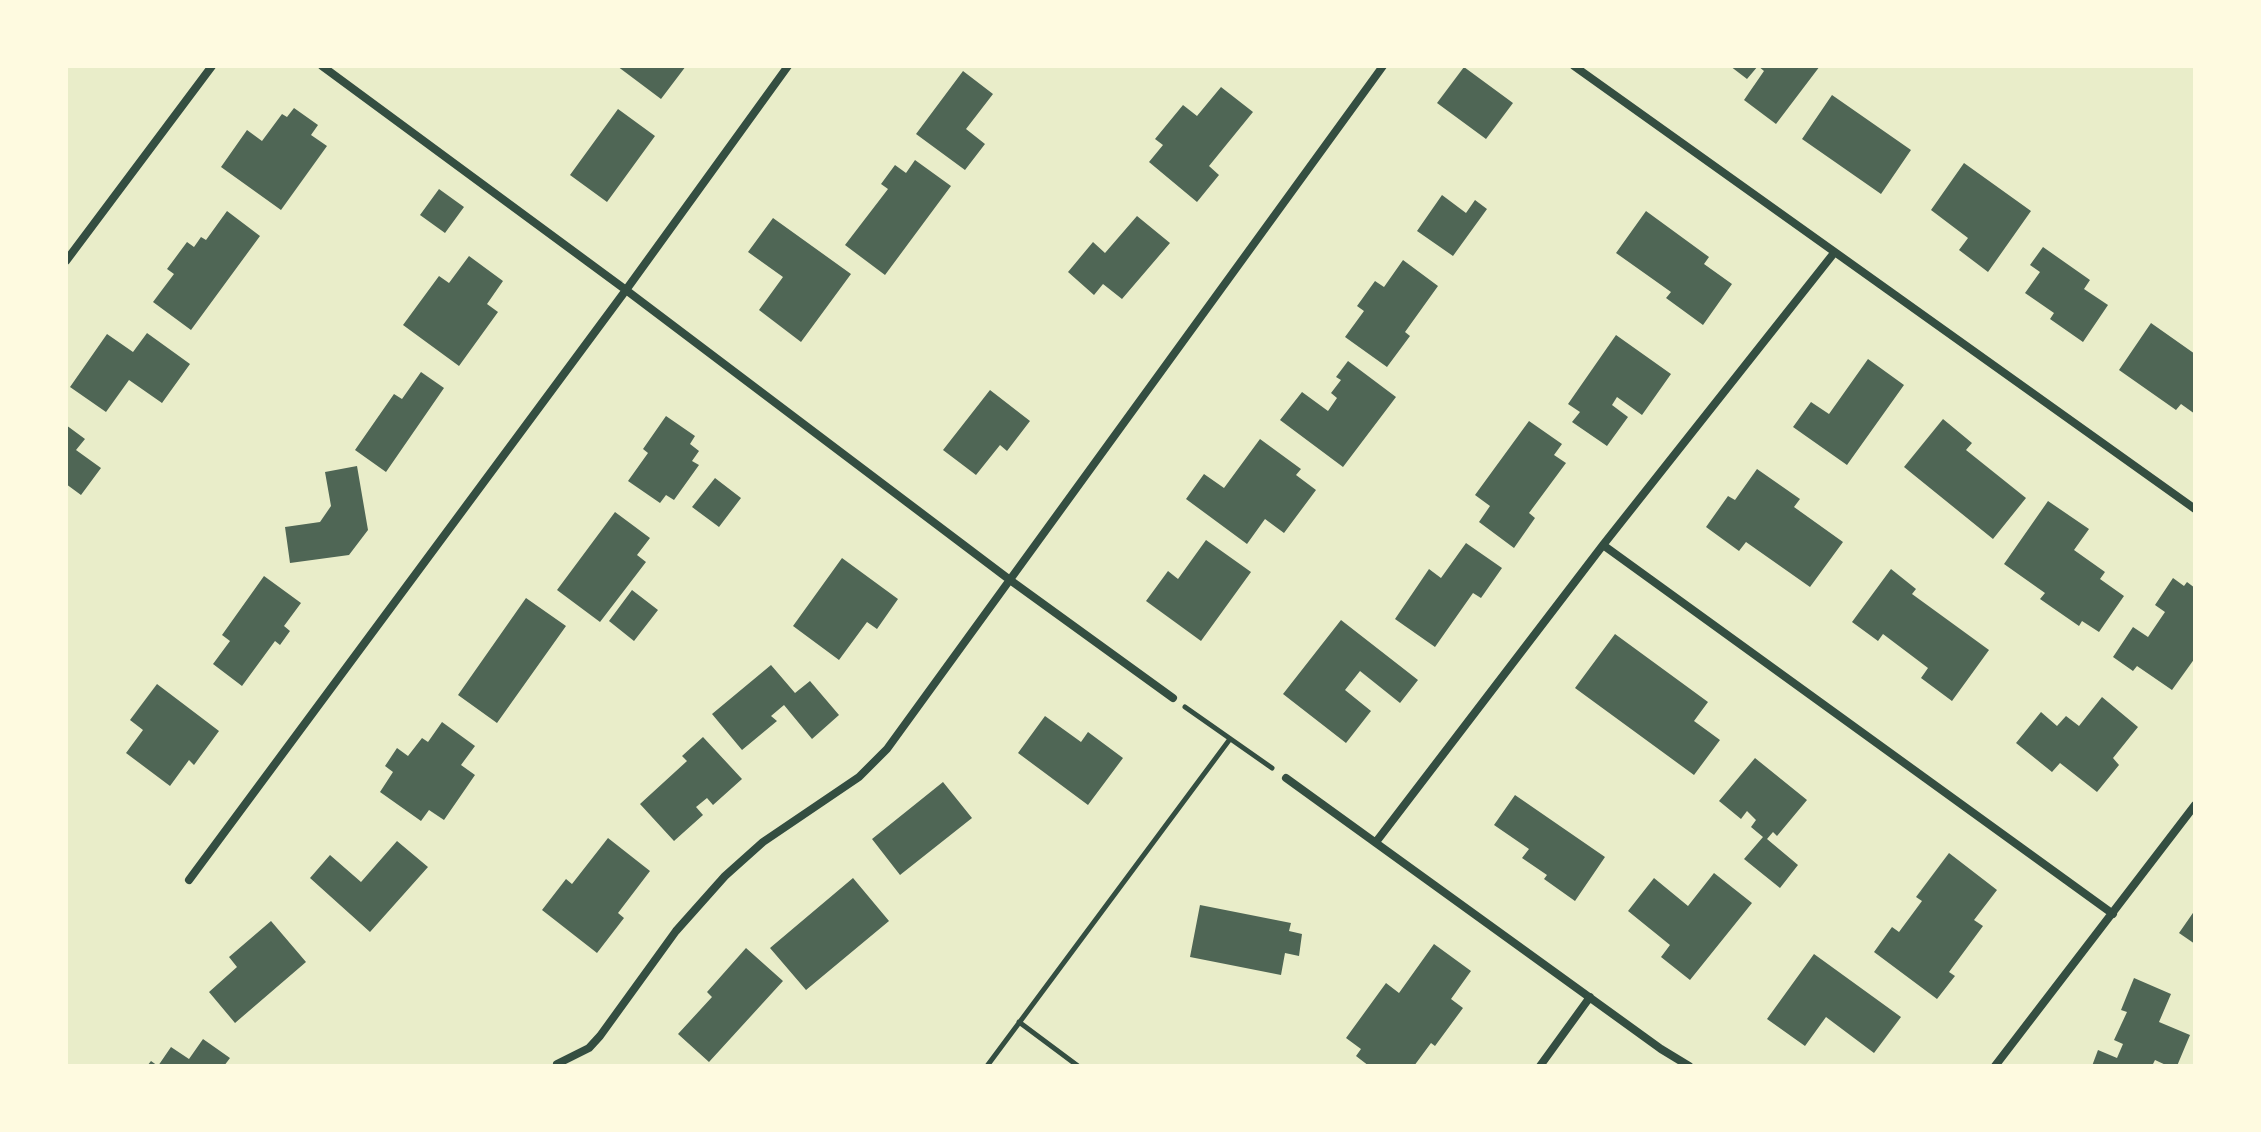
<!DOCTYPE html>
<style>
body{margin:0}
#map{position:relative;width:2261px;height:1132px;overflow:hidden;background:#e9edc9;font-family:Inter,sans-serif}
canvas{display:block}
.frame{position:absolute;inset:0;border:68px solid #fefae0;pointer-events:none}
</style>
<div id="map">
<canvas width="2261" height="1132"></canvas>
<div class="frame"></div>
</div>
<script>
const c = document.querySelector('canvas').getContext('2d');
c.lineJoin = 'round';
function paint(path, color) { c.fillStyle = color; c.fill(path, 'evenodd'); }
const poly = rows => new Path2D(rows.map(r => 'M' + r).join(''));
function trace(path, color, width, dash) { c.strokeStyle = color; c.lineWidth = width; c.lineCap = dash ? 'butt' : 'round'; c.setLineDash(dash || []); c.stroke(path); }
const building = poly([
 [617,66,686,66,661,99],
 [1730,66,1820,66,1776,124,1744,100,1764,71,1758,66,1747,79],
 [1464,67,1513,103,1486,139,1437,103],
 [963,71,993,94,966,129,985,144,965,170,916,134],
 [1221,87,1253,112,1209,166,1219,175,1197,202,1149,162,1163,145,1155,139,1183,105,1197,116],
 [1832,95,1911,150,1881,194,1802,139],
 [294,108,318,125,311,135,327,146,281,210,221,167,247,130,262,141,282,114,287,117],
 [618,109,655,136,607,202,570,175],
 [915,160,951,186,885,275,845,245,888,189,881,184,895,165,906,173],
 [1964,163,2031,211,1988,272,1959,250,1968,238,1931,210],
 [439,189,464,207,445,233,420,215],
 [1442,195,1466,213,1475,200,1487,209,1453,256,1417,231],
 [227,211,260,236,191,330,153,302,174,274,167,269,187,242,194,247,201,237,206,240],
 [1646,211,1709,257,1704,264,1732,284,1703,325,1666,298,1671,292,1616,253],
 [1137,216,1170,243,1122,299,1103,284,1094,295,1068,272,1093,242,1105,253],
 [773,218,851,274,801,342,759,310,783,277,748,252],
 [2043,247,2090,280,2084,289,2108,305,2083,342,2050,319,2054,313,2025,293,2040,272,2030,265],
 [469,256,503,281,487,304,498,312,459,366,403,325,439,276,449,283],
 [1403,260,1438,286,1405,332,1410,336,1387,367,1345,337,1364,311,1357,306,1375,281,1384,287],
 [2151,323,2195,354,2195,414,2181,404,2176,410,2119,370],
 [147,333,190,364,162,403,129,380,106,412,70,387,107,334,133,352],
 [1616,335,1671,374,1642,415,1617,397,1612,405,1628,417,1607,446,1572,422,1580,412,1568,404],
 [1868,359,1904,385,1847,465,1793,427,1811,402,1829,414],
 [1348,361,1396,397,1343,467,1280,420,1302,392,1328,411,1337,398,1331,393,1341,380,1336,377],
 [421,372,444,388,386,472,355,450,394,394,402,399],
 [990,390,1030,421,1007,451,1000,445,976,475,943,450],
 [666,416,695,436,690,444,699,451,692,461,699,465,674,500,666,495,660,503,628,481,648,453,643,449],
 [1943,419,1972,443,1966,450,2026,498,1993,539,1904,467],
 [1529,421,1562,444,1554,455,1566,463,1529,513,1535,518,1514,548,1479,522,1490,506,1475,495],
 [66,425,85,439,76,450,101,468,81,495,66,484],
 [1260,439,1301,469,1296,475,1316,490,1284,533,1265,519,1247,544,1186,499,1204,474,1224,488],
 [357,466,368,530,349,555,290,563,285,527,320,522,331,506,325,472],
 [1757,469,1800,499,1794,507,1843,542,1810,587,1746,542,1739,551,1706,527,1728,496,1735,500],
 [715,478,741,498,719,527,692,507],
 [2048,501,2089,529,2074,550,2105,572,2100,579,2124,596,2099,632,2082,621,2079,626,2040,599,2045,593,2004,564],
 [615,512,650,538,637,555,646,562,600,622,557,590],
 [1206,540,1251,572,1201,641,1146,601,1168,571,1178,579],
 [1466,543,1502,568,1481,598,1473,593,1435,647,1395,619,1429,569,1441,578],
 [842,558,898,599,877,629,867,622,839,660,793,626],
 [1891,569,1916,589,1912,594,1989,650,1952,701,1921,678,1928,668,1883,634,1878,641,1852,622],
 [264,576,301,603,284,626,290,631,280,645,275,641,242,686,213,664,230,641,222,635],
 [2173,578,2184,586,2187,582,2195,588,2195,658,2172,690,2137,666,2133,671,2113,657,2133,627,2148,637,2165,612,2155,605],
 [632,590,658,610,634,641,609,621],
 [526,598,566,626,497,723,458,695],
 [1341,620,1418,680,1400,703,1360,671,1345,690,1371,711,1346,743,1283,694],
 [1615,634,1708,702,1694,721,1720,740,1694,775,1575,688],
 [771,665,795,693,810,681,839,715,812,739,784,705,771,716,777,721,742,750,712,714],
 [157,684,219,731,194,765,189,760,170,786,126,753,143,730,130,720],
 [2102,697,2138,727,2113,758,2119,765,2097,792,2060,763,2052,772,2016,743,2041,712,2057,726,2066,716,2079,726],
 [1045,716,1081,742,1088,732,1123,758,1088,805,1018,753],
 [442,722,475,746,461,765,475,775,444,820,429,810,421,821,380,792,393,772,385,766,397,748,408,756,422,738,428,742],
 [703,737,742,779,713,805,707,798,696,807,703,815,674,841,640,804,687,761,682,756],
 [1755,758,1807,800,1777,836,1773,832,1767,839,1798,865,1780,888,1744,859,1763,837,1751,827,1756,820,1747,811,1741,819,1719,801],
 [943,782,972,818,900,875,872,839],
 [1515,795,1605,857,1575,901,1544,879,1547,875,1522,858,1529,849,1494,825],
 [608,838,650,871,618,913,624,918,597,953,542,910,566,879,572,884],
 [397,841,428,867,370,932,310,878,330,855,361,882],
 [1949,853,1997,890,1974,920,1983,926,1949,972,1955,976,1937,999,1874,952,1892,927,1899,932,1922,901,1916,897],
 [1714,873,1752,903,1690,980,1661,957,1670,945,1628,911,1654,878,1688,906],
 [853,878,889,921,806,990,770,948],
 [1200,905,1291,923,1289,931,1302,934,1299,956,1285,953,1281,975,1190,957],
 [2195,910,2195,944,2179,933],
 [271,921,306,962,235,1023,209,992,237,967,229,957],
 [1434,944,1471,971,1451,999,1463,1008,1435,1046,1431,1043,1414,1066,1369,1066,1356,1056,1361,1049,1346,1038,1386,983,1399,993],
 [746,948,783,981,709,1062,678,1034,712,997,707,992],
 [1814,954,1901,1017,1874,1053,1826,1017,1805,1046,1767,1019],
 [2134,978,2171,994,2159,1022,2190,1035,2177,1066,2168,1066,2155,1060,2152,1066,2092,1066,2098,1050,2117,1058,2123,1044,2114,1040,2127,1012,2121,1010],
 [203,1039,230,1058,224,1066,147,1066,151,1061,158,1066,171,1047,189,1059]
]);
const path = poly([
 [1185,707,1272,768],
 [1019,1022,1078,1066],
 [987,1066,1230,739]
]);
const minor = poly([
 [322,66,626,290,1010,580,1173,698],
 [1574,66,2195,509],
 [66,261,212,66],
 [1603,545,2113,914],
 [1286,778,1661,1049,1689,1066],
 [1376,842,1603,545,1834,253],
 [189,880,626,290,788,66],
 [557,1064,589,1048,600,1036,676,931,725,876,763,842,859,777,887,749,1383,66],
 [1540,1066,1590,997],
 [1995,1066,2195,805]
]);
paint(building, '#4f6655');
trace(path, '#344e41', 5);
trace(minor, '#344e41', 8);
</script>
